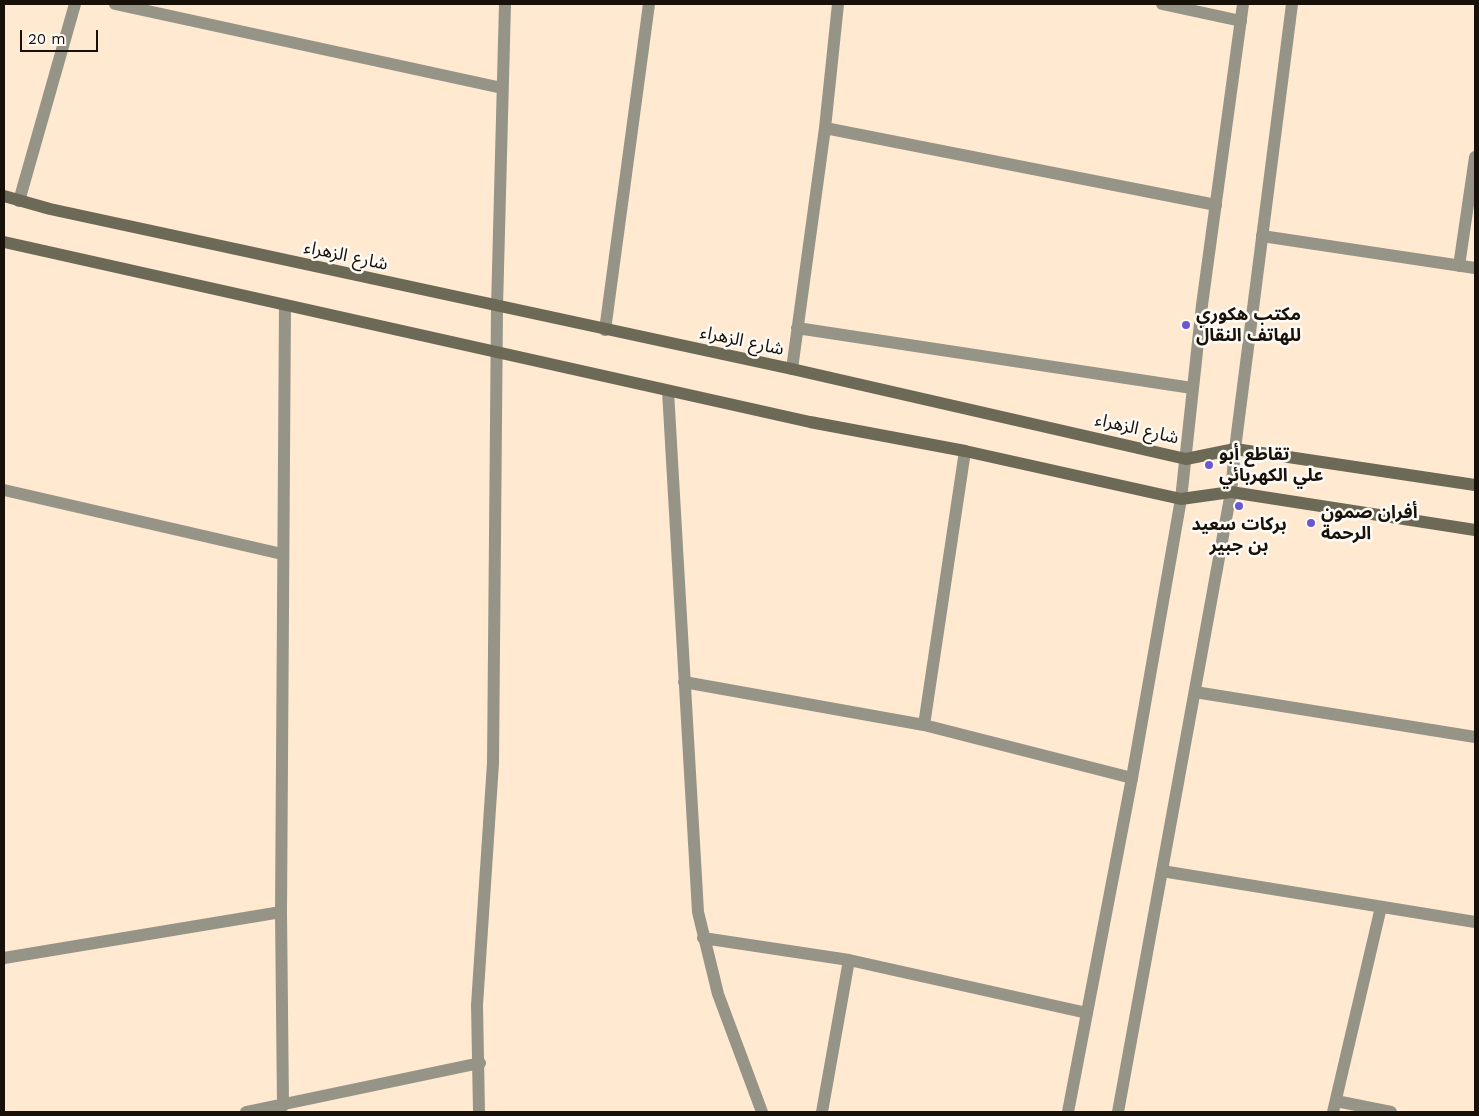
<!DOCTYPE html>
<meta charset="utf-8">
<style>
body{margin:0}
#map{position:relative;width:1479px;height:1116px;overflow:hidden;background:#ffe9d1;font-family:"Work Sans",sans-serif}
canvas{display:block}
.frame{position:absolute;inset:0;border:5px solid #181109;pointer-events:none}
.scale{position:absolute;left:20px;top:30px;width:78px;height:22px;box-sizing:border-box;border:2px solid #181109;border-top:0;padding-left:6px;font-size:15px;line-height:18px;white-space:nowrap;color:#181109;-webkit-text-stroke:4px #fefaf5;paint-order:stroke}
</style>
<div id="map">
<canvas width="1479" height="1116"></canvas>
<div class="frame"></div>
<div class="scale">20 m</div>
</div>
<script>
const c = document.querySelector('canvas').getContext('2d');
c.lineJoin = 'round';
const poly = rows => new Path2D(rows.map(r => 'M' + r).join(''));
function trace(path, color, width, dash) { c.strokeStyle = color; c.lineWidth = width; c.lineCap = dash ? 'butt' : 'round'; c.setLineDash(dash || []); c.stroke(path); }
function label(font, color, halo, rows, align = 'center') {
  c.font = font + ' "Work Sans","Noto Sans Arabic",sans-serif'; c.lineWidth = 5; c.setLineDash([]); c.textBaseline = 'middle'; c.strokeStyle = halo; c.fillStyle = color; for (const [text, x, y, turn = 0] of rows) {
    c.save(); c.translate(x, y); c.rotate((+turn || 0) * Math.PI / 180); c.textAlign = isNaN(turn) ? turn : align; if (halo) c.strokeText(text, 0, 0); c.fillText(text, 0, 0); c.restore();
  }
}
const minor = poly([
 [115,4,502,88],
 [1162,4,1241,21],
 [825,128,1216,205],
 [19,201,75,4],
 [1262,236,1475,268],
 [1459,266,1475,157],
 [797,328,1192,388],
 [605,330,649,4],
 [792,369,825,128,838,4],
 [668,391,698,912,718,994,762,1112],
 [4,490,282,554],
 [684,682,924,725,1132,778],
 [1195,692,1475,737],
 [924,725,965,451],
 [1162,871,1475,922],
 [703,938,849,960,1087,1013],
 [4,958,281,912],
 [1336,1101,1391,1112],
 [283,1106,281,912,285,305],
 [246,1112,480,1063],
 [479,1112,477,1005,493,763,497,307,505,4],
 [822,1112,849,960],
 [1333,1112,1381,907]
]);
const tertiary = poly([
 [1068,1112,1132,778,1181,499,1202,305,1243,4],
 [1118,1112,1231,492,1235,449,1292,4]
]);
const secondary = poly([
 [4,196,50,209,792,369,1186,459,1235,449,1475,485],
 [4,242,810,422,965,451,1181,499,1231,492,1475,530]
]);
const markers = [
 [1186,325,5,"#6a57d1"],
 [1209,465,5,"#6a57d1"],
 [1239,506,5,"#6a57d1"],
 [1311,523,5,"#6a57d1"]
];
const streetNames = [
 ["شارع الزهراء",346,256,12],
 ["شارع الزهراء",742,341,12],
 ["شارع الزهراء",1137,429,13]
];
const poiNames = [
 ["مكتب هكوري",1196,315],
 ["للهاتف النقال",1196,336],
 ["تقاطع أبو",1219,455],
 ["علي الكهربائي",1219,476],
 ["أفران صمون",1321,513],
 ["الرحمة",1321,534],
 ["بركات سعيد",1239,525,"center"],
 ["بن جبير",1239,546,"center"]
];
trace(minor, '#959487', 12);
trace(tertiary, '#959487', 12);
trace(secondary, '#6c6957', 12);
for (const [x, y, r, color] of markers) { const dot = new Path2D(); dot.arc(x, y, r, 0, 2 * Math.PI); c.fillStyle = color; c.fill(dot); trace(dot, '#fefaf5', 2); }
label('18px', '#181109', '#fefaf5', streetNames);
label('bold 18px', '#181109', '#fefaf5', poiNames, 'left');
</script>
